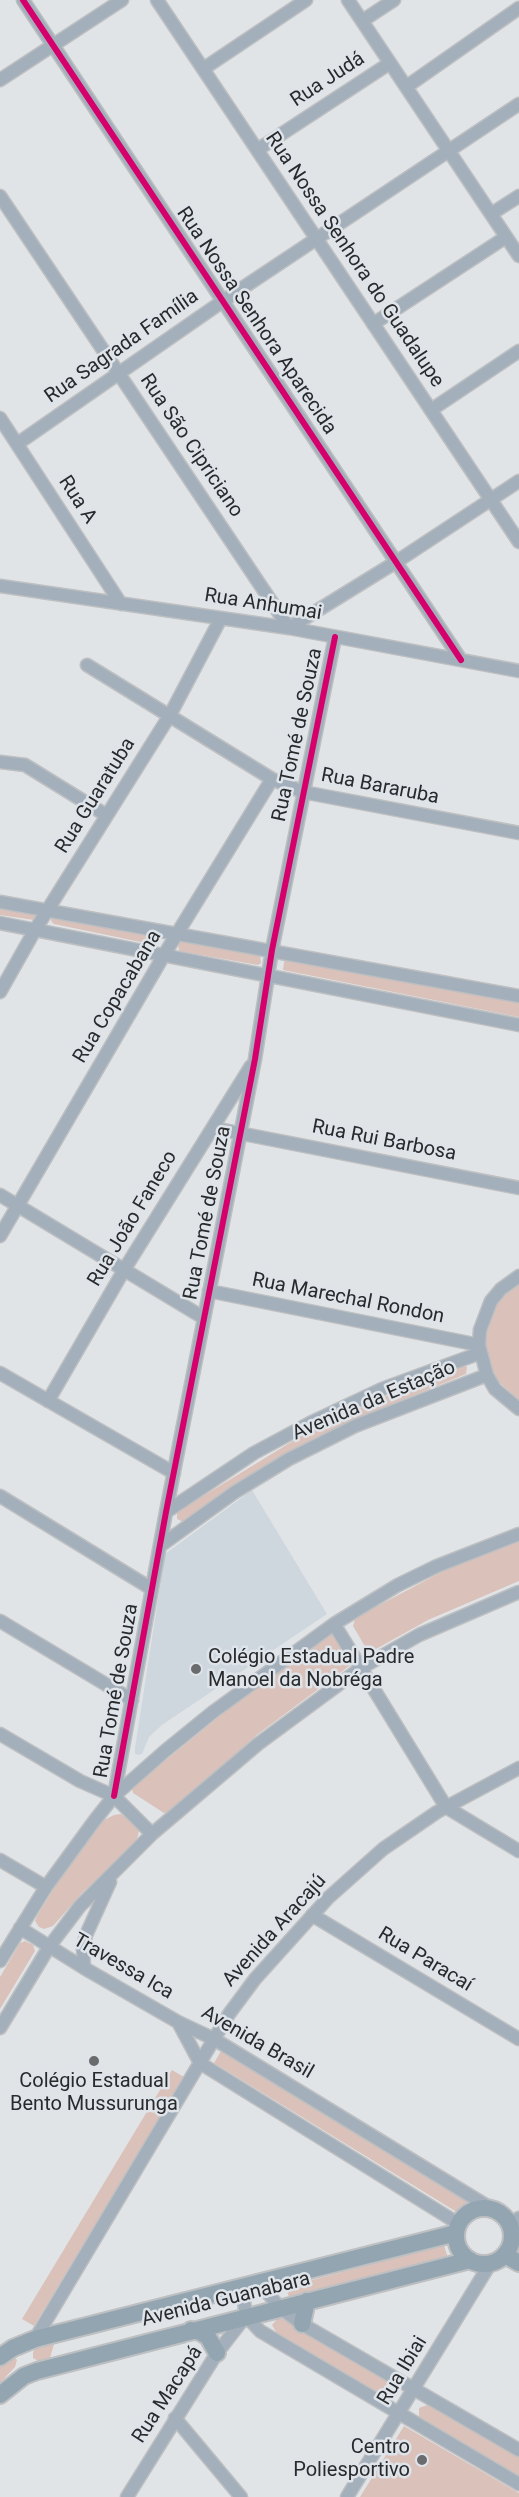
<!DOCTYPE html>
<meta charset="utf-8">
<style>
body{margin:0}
canvas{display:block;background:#e1e4e7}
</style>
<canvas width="519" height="2497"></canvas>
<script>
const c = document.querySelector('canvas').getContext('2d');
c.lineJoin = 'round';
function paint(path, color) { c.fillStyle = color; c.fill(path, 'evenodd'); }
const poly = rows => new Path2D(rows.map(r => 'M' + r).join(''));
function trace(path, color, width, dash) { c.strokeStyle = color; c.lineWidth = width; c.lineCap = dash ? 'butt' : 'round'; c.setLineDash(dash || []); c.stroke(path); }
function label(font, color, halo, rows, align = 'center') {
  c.font = font + ' Roboto,sans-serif'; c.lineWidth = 5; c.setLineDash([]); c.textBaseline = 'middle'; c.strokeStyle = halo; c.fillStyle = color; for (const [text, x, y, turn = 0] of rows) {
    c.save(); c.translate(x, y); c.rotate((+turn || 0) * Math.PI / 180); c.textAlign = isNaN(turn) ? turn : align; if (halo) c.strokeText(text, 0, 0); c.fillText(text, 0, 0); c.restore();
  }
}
const built = poly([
 [252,1490,327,1614,162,1725,149,1737,142,1754,138,1755,135,1754,135,1748,165,1554]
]);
const green = poly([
 [0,905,37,914,37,917,34,920,0,915],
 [52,916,157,934,158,942,155,945,54,924,51,921],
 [182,940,260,955,261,963,258,965,179,951,178,943],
 [285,956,519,1003,519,1017,283,970],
 [519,1283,519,1400,499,1382,489,1363,485,1342,488,1320,498,1301],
 [462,1365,467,1367,466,1374,390,1405,305,1445,183,1522,177,1519,177,1513,190,1504,301,1436,386,1396],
 [519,1541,519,1581,428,1620,376,1649,367,1650,353,1626,355,1619,359,1616,445,1570],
 [332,1633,336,1633,352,1664,258,1734,172,1811,164,1813,133,1793,132,1789,140,1781,253,1689],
 [121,1814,136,1825,139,1831,136,1843,82,1893,53,1926,44,1929,39,1927,35,1921,37,1916,58,1882,104,1820,114,1815],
 [25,1941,33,1945,35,1951,0,2009,0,1977,20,1943],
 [221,2051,471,2204,460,2214,214,2063],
 [172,2070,184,2077,34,2326,22,2319],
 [444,2245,449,2262,290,2301,286,2287],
 [278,2318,290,2321,396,2386,397,2396,392,2400,386,2399,278,2335,272,2325],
 [54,2344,50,2358,38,2361,33,2358,33,2352,36,2348],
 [13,2356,17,2360,15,2367,0,2383,0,2364],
 [430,2404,519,2457,519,2478,419,2418,419,2408],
 [404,2426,519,2493,519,2497,360,2497]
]);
const minor = poly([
 [23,0,461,660],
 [157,0,519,542],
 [348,0,519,256],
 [362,21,394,0],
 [203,69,306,0],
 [0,80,122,0],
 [406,87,519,8],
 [257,150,390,63],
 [0,196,289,628],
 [491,214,519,196],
 [373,324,506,237],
 [431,410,519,351],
 [0,418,121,604],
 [17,444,223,301,519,104],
 [0,586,289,628,519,671],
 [289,628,396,562,519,481],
 [87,665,272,779,303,792,519,833],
 [0,762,25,765,106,815],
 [0,902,519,996],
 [0,923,519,1025],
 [0,992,35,930,170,715,221,618],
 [213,1128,519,1188],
 [0,1195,204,1318],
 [0,1236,164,955,272,779],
 [519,1276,501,1289,491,1301,480,1330,479,1345,487,1375,495,1389,519,1409],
 [209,1291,479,1345],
 [0,1373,174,1473],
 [48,1401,124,1270,251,1066],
 [0,1496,152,1589],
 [166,1512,254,1453,310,1423,382,1389,480,1353],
 [160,1546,235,1492,289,1459,355,1426,487,1375],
 [0,1621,132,1700],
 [334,1624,446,1807,519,1851],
 [0,1734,80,1781,114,1796,152,1834],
 [114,1796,166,1512,255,1059,272,950,335,637],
 [0,1860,46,1887],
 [312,1915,519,2039],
 [20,1928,84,1968,178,2022,214,2039,492,2209],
 [0,1961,46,1887,95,1820,114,1796,165,1751,213,1712,334,1624,398,1585,437,1566,519,1534],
 [84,1968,83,1948,86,1935,110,1882],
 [178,2022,200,2063,459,2224],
 [0,2028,49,1947,80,1906,152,1834,258,1744,361,1668,419,1635,519,1592],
 [510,2224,519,2218],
 [259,2282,279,2307,302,2324,519,2450],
 [242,2287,246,2316,260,2331,519,2484],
 [35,2339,229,2014,255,1979,328,1898,383,1849,437,1812,519,1768],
 [175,2418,241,2497],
 [127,2497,217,2353,245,2317],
 [347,2497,490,2264]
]);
const major = poly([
 '456 2236a28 28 0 1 1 56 0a28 28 0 1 1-56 0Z',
 [505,2255,519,2263],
 [302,2324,307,2301],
 [191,2330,200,2332,208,2337,217,2353],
 [0,2357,13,2348,35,2339,456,2233],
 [0,2395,24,2376,37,2371,470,2260]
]);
const cycleway = poly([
 [23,0,461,660],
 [114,1796,166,1512,255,1059,272,950,335,637]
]);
const markers = [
 [196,1669,6,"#696b6d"],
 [94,2061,6,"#696b6d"],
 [422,2460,6,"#696b6d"]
];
const streetNames = [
 ["Rua Judá",328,80,-33],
 ["Rua Nossa Senhora do Guadalupe",354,260,56],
 ["Rua Nossa Senhora Aparecida",256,321,56],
 ["Rua Sagrada Família",122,347,-35],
 ["Rua São Cipriciano",191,446,56],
 ["Rua A",77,500,57],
 ["Rua Anhumai",263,605,9],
 ["Rua Tomé de Souza",298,735,-78],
 ["Rua Bararuba",380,787,11],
 ["Rua Guaratuba",96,796,-58],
 ["Rua Copacabana",118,997,-59],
 ["Rua Rui Barbosa",384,1141,11],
 ["Rua Tomé de Souza",208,1213,-79],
 ["Rua João Faneco",133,1219,-59],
 ["Rua Marechal Rondon",348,1299,11],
 ["Avenida da Estação",374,1401,-23],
 ["Rua Tomé de Souza",117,1691,-80],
 ["Avenida Aracajú",275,1931,-48],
 ["Rua Paracaí",425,1960,31],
 ["Travessa Ica",123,1967,30],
 ["Avenida Brasil",257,2043,30],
 ["Avenida Guanabara",226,2300,-14],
 ["Rua Ibiai",403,2371,-59],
 ["Rua Macapá",168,2395,-57]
];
const poiNames = [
 ["Colégio Estadual Padre",208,1658],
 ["Manoel da Nobréga",208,1681],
 ["Colégio Estadual",94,2082,"center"],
 ["Bento Mussurunga",94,2105,"center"],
 ["Centro",410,2448,"right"],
 ["Poliesportivo",410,2471,"right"]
];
paint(built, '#cfd7de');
paint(green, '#dac2bb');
trace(minor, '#bdbfc1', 15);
trace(major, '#bdbfc1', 20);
trace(minor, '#a3afba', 12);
trace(major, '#93a5b1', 16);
trace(cycleway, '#d6006c', 6);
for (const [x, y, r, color] of markers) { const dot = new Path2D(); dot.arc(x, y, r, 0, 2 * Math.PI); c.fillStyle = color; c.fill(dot); trace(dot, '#dee4ea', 2); }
label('20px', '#282a2c', '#dee4ea', streetNames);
label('20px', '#282a2c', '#dee4ea', poiNames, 'left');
</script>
